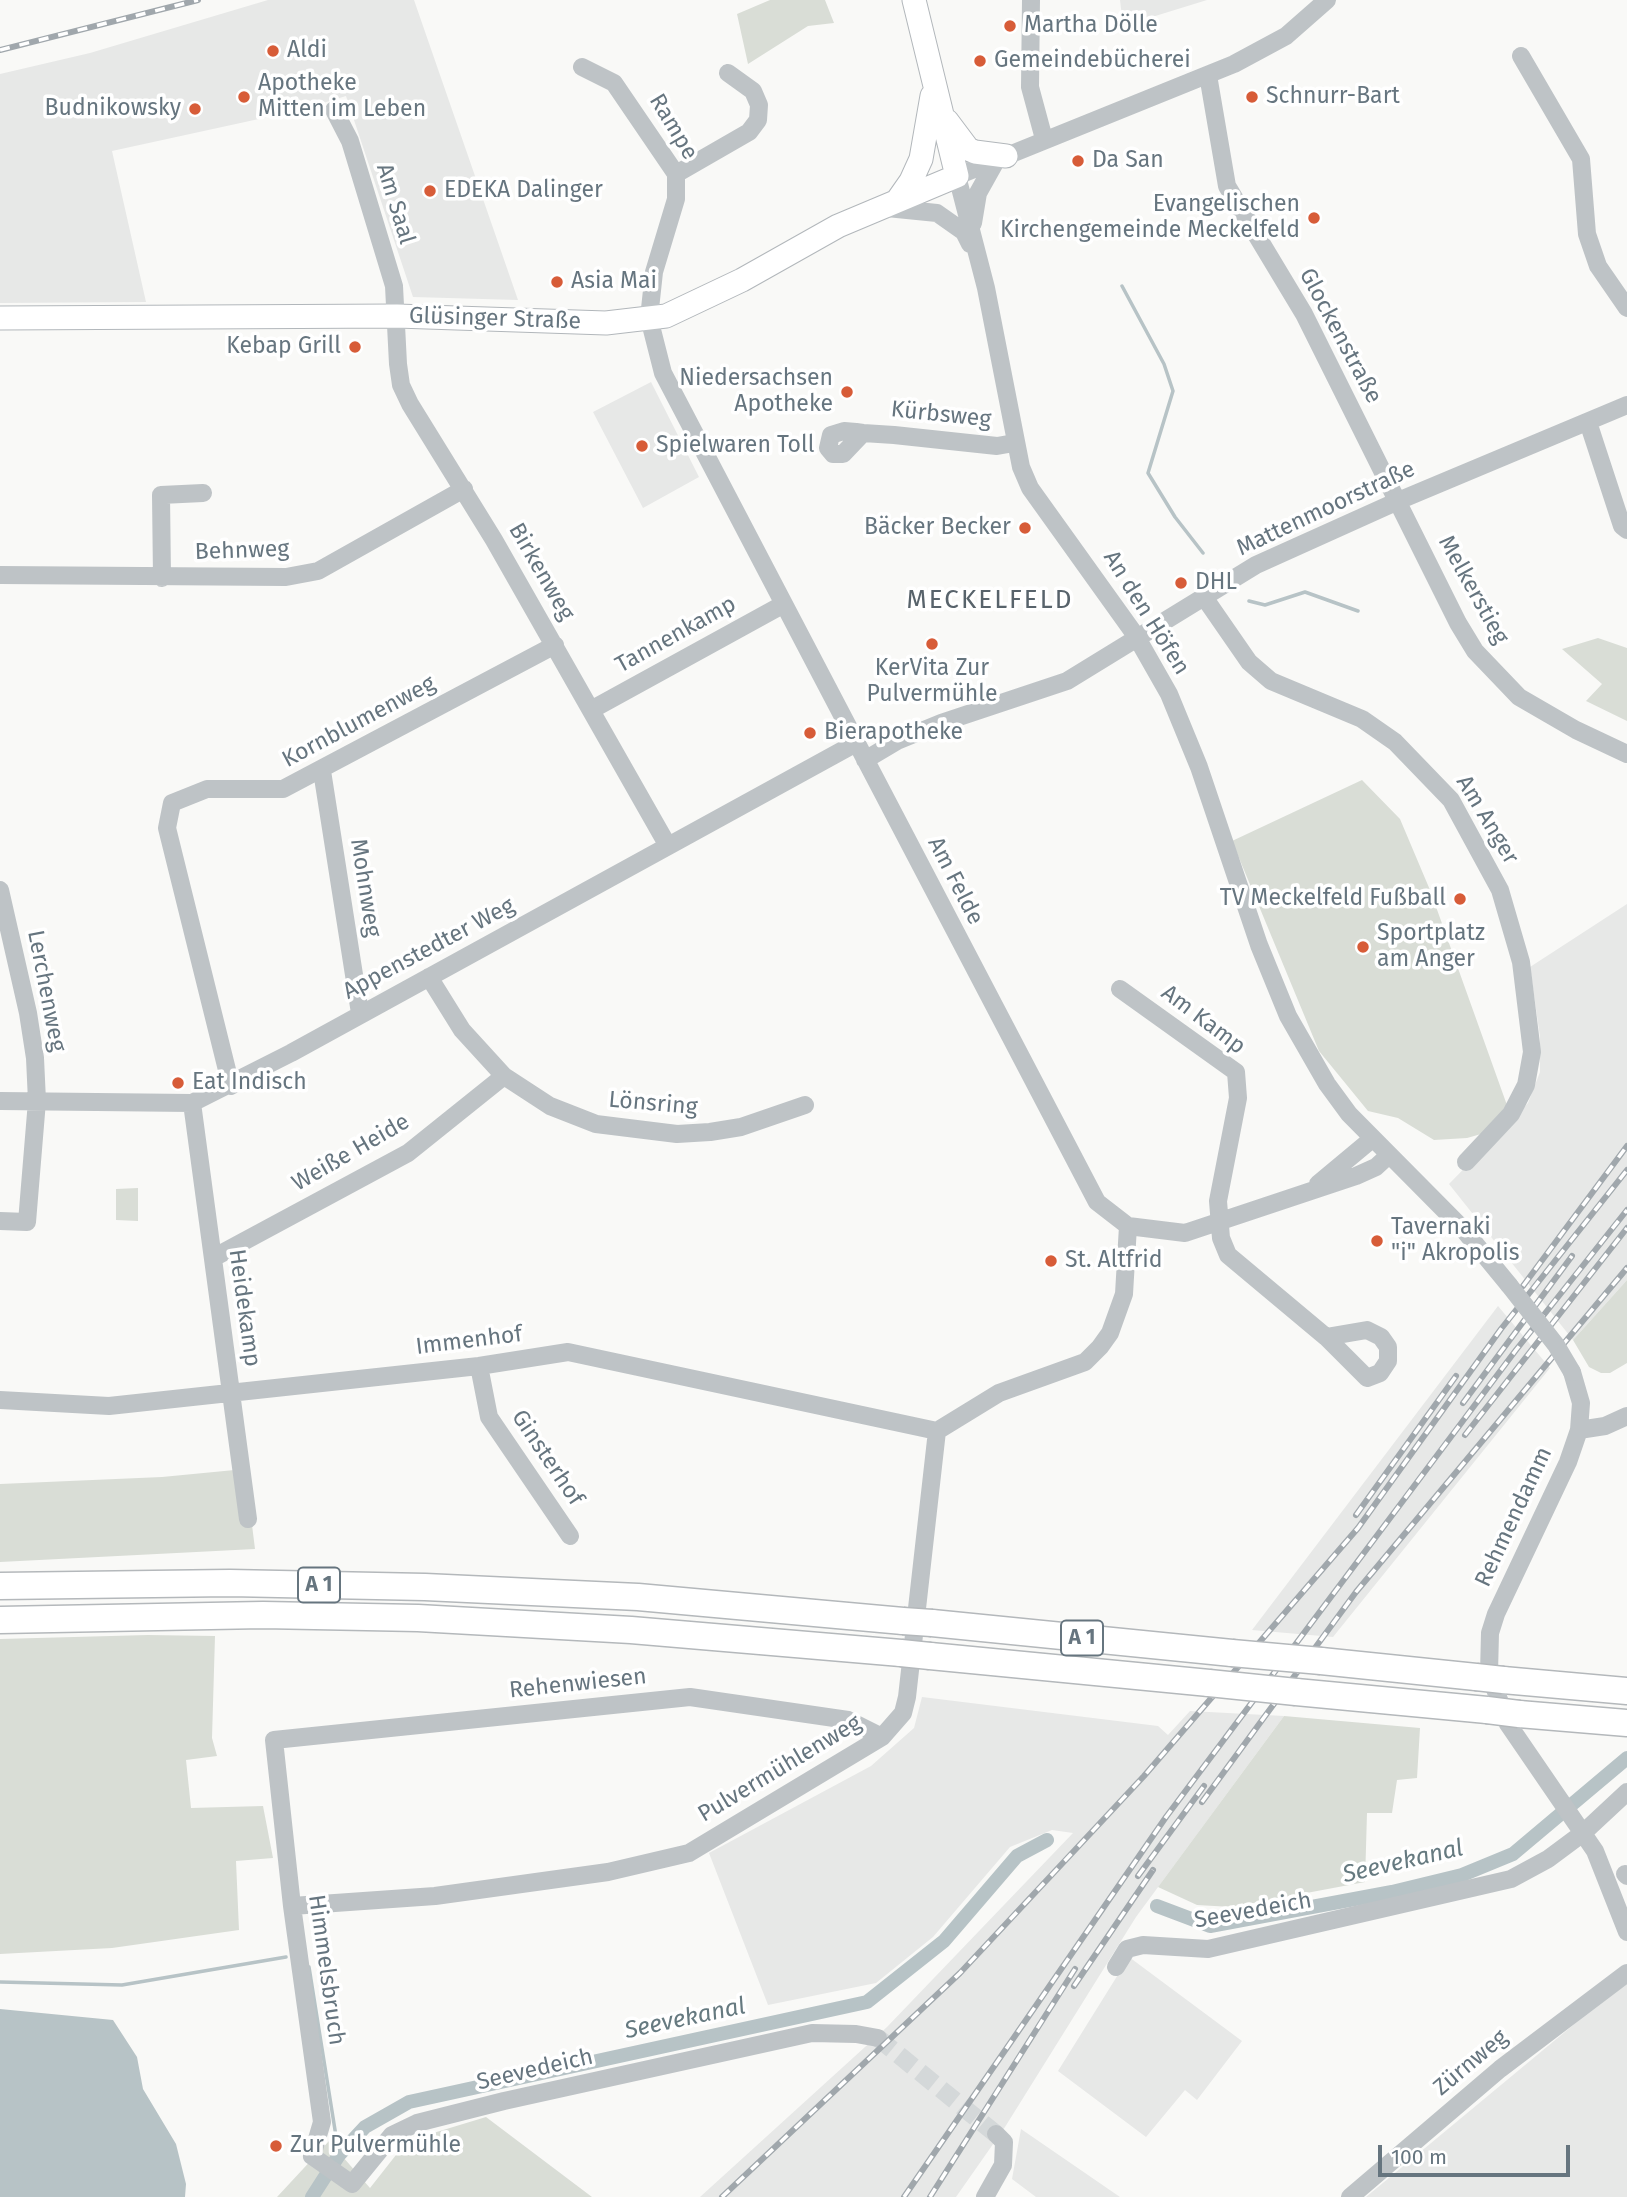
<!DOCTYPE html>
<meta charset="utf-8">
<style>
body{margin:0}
#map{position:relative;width:1627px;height:2197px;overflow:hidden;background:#f9f9f7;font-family:"Fira Sans",sans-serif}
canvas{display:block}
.scale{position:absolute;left:1378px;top:2145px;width:192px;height:32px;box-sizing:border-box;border:4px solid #66757f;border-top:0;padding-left:9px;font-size:21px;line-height:24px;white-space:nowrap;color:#66757f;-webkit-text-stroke:5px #fff;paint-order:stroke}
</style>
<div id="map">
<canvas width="1627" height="2197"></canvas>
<div class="scale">100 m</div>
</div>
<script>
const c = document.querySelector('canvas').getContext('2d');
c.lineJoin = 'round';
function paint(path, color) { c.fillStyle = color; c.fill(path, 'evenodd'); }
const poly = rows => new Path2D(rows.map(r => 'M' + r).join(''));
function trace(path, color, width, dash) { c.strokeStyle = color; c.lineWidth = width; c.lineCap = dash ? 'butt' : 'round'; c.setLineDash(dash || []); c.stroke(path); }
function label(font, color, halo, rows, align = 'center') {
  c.font = font + ' "Fira Sans",sans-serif'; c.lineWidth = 7; c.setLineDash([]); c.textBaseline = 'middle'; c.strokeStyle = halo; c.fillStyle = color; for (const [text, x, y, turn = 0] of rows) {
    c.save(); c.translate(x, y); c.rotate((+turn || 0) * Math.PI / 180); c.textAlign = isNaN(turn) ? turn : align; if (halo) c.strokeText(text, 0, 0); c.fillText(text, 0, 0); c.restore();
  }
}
const built = poly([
 [268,0,414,0,518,300,413,297,346,96,300,110,112,151,146,302,0,303,0,74,90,53],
 [1120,0,1207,0,1123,26],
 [651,382,699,477,643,508,593,412],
 [1627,904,1627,1280,1573,1340,1449,1184,1528,1103,1540,1072,1540,1037,1530,967],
 [1498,1306,1550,1368,1333,1637,1252,1630],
 [922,1697,1158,1726,1168,1735,1190,1711,1284,1716,1136,1917,1005,2127,956,2197,700,2197,887,2027,1073,1833,1052,1830,1010,1847,933,1937,876,1983,768,2005,709,1853,871,1766,914,1728],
 [1129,1957,1242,2041,1197,2100,1185,2090,1146,2137,1058,2071],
 [1627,1980,1627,2197,1366,2197,1560,2036],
 [1021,2129,1120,2197,1036,2197,1012,2179]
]);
const green = poly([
 [770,0,825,0,834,23,808,26,748,64,737,14],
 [1598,638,1627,648,1627,721,1586,701,1602,684,1562,649],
 [1362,780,1400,819,1430,890,1508,1108,1488,1132,1467,1138,1434,1140,1398,1118,1368,1111,1319,1051,1232,841],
 [138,1188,138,1221,116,1220,116,1189],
 [1627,1280,1627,1363,1610,1373,1601,1373,1589,1367,1573,1340],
 [245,1469,255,1549,0,1562,0,1484,162,1477],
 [148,1635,215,1636,212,1738,217,1756,186,1760,191,1808,263,1806,273,1858,236,1861,239,1930,112,1948,0,1954,0,1639],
 [1284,1716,1420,1728,1417,1778,1397,1780,1392,1813,1367,1813,1365,1882,1232,1907,1197,1905,1158,1887],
 [486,2117,592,2197,277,2197,329,2141,370,2188,407,2141]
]);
const water = poly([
 [0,2009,113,2020,137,2057,143,2089,176,2144,186,2184,185,2197,0,2197]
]);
const stream = poly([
 [1122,286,1164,364,1173,391,1148,473,1175,517,1203,553],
 [1249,601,1265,605,1305,592,1358,611],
 [309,1967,339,2155],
 [0,1982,122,1985,286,1957]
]);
const canal = poly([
 [1157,1906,1210,1926,1392,1892,1462,1875,1513,1854,1627,1758],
 [312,2197,339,2155,365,2127,409,2102,867,2002,944,1941,1017,1856,1047,1840]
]);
const minorTunnel = poly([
 [878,2038,996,2134]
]);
const minor = poly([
 [1031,0,1030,87,1044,139],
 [1327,0,1286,36,1234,64,957,176,986,288,1021,467,1030,488,1136,636,1169,694,1199,767,1259,945,1288,1016,1327,1084,1349,1114,1463,1229,1509,1285],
 [1521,56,1581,159,1587,234,1598,266,1627,308],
 [582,67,614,83,676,174,676,199,654,272,649,318,663,373,1097,1202,1128,1226,1185,1233,1356,1176,1376,1167,1389,1155],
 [1208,75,1227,186,1304,314,1458,623,1475,651,1519,697,1576,730,1627,754],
 [334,110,350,141,394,286,398,364,401,385,410,404,494,540,668,846],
 [676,174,749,132,758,120,759,105,753,91,728,73],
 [887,208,937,213,964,232,970,244],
 [973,223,978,193,997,159],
 [1588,422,1622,526,1627,530],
 [863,433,843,454,833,454,828,448,831,435,844,431,856,432,863,433,894,435,997,446,1014,443],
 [0,575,286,577,318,571,464,489],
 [162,578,161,495,203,493],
 [1204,597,1249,662,1271,681,1362,719,1395,742,1451,800,1500,890,1521,962,1532,1052,1526,1085,1511,1114,1466,1162],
 [591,710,784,604],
 [865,760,897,741,941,723,1067,681,1256,565,1398,501,1627,405],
 [322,771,360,1013],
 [0,890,28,1013,35,1058,37,1101,27,1222,0,1221],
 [429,977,462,1030,504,1076,550,1106,596,1124,677,1134,710,1132,741,1127,805,1105],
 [1120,989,1236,1072,1238,1098,1218,1201,1221,1238,1228,1255,1326,1337,1367,1378,1380,1373,1388,1361,1388,1347,1381,1337,1367,1330,1326,1337],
 [231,1086,167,828,172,803,207,789,283,789,555,645],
 [0,1101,192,1103,291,1053,856,743],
 [192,1103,248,1519],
 [1318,1184,1372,1139],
 [213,1258,408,1153,504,1076],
 [479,1366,489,1417,570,1536],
 [1572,1372,1581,1403,1579,1430,1568,1462,1496,1614,1490,1633,1489,1673,1508,1724,1595,1851,1627,1932],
 [0,1400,109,1406,479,1366,568,1352,937,1431],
 [1579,1430,1605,1426,1627,1416],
 [1625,1874,1627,1876],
 [292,1906,435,1896,608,1872,689,1853,882,1737,903,1713,907,1697,937,1431,999,1393,1085,1362,1100,1347,1110,1333,1124,1294,1128,1226],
 [1116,1967,1127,1949,1143,1945,1208,1949,1511,1879,1548,1859,1583,1833,1627,1792],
 [878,2038,856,2034,812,2033,504,2101,417,2123,392,2135,352,2184,312,2156,322,2122,292,1906,274,1740,690,1697,848,1720,882,1737],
 [985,2197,1003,2165,1004,2142,996,2134],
 [1350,2197,1500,2069,1627,1973]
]);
const major = poly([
 [947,121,968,149,975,152,1006,156],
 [897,201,911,181,921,159,932,96],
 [0,318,397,316,606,323,666,316,742,280,838,226,957,176,914,0]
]);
const highway = poly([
 [0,1586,230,1583,425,1587,638,1597,903,1621],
 [0,1620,263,1615,418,1618,631,1630,901,1653],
 [932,1623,1232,1653],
 [930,1656,1209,1683],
 [1321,1661,1476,1677],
 [1503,1680,1627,1691],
 [1296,1692,1487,1710],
 [1519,1714,1627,1723]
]);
const rail = poly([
 [0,50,198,0],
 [1523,1286,1627,1146],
 [1463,1403,1572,1256],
 [1465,1435,1627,1228],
 [1356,1515,1456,1376],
 [1202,1802,1356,1592,1627,1268],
 [1138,1876,1204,1786],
 [1074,1986,1153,1870],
 [722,2197,960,1973,1144,1776,1358,1528,1501,1329,1627,1170],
 [904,2197,1166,1817,1516,1350,1627,1210],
 [930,2197,1075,1969]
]);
const minorBridge = poly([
 [1509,1285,1556,1345,1572,1372]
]);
const highwayBridge = poly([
 [903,1621,932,1623],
 [901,1653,930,1656],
 [1232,1653,1321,1661],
 [1476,1677,1503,1680],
 [1209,1683,1296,1692],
 [1487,1710,1519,1714]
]);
const markers = [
 [1010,26,7,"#d75c38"],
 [273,51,7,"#d75c38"],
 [980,61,7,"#d75c38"],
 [244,97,7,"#d75c38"],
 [1252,97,7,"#d75c38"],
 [195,109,7,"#d75c38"],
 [1078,161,7,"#d75c38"],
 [430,191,7,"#d75c38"],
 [1314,218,7,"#d75c38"],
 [557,282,7,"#d75c38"],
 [355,347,7,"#d75c38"],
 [847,392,7,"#d75c38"],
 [642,446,7,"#d75c38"],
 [1025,528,7,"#d75c38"],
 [1181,583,7,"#d75c38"],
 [932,644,7,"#d75c38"],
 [810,733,7,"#d75c38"],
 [1460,899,7,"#d75c38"],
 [1363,947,7,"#d75c38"],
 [178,1083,7,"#d75c38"],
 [1377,1241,7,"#d75c38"],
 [1051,1261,7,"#d75c38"],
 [276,2146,7,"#d75c38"]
];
const shields = [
 [319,1585,42],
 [1082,1638,42]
];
const shieldNames = [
 ["A 1",319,1585],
 ["A 1",1082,1638]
];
const poiNames = [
 ["Martha Dölle",1024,26],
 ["Aldi",287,51],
 ["Gemeindebücherei",994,61],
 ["Apotheke",258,84],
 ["Mitten im Leben",258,110],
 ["Schnurr-Bart",1266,97],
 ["Budnikowsky",181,109,"right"],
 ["Da San",1092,161],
 ["EDEKA Dalinger",444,191],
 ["Evangelischen",1300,205,"right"],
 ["Kirchengemeinde Meckelfeld",1300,231,"right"],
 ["Asia Mai",571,282],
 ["Kebap Grill",341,347,"right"],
 ["Niedersachsen",833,379,"right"],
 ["Apotheke",833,405,"right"],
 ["Spielwaren Toll",656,446],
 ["Bäcker Becker",1011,528,"right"],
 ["DHL",1195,583],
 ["KerVita Zur",932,669,"center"],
 ["Pulvermühle",932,695,"center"],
 ["Bierapotheke",824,733],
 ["TV Meckelfeld Fußball",1446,899,"right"],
 ["Sportplatz",1377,934],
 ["am Anger",1377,960],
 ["Eat Indisch",192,1083],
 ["Tavernaki",1391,1228],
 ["\"i\" Akropolis",1391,1254],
 ["St. Altfrid",1065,1261],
 ["Zur Pulvermühle",290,2146]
];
const streetNames = [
 ["Rampe",673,127,59],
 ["Am Saal",395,204,73],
 ["Glüsinger Straße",495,319,2],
 ["Glockenstraße",1340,336,62],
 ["Kürbsweg",941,415,6],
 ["Mattenmoorstraße",1326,509,-25],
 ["Behnweg",242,551,-2],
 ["Birkenweg",541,572,60],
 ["Melkerstieg",1473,590,61],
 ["An den Höfen",1146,613,58],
 ["Tannenkamp",676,635,-29],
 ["Kornblumenweg",359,722,-28],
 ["Am Anger",1487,820,59],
 ["Am Felde",955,881,63],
 ["Mohnweg",365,888,81],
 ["Appenstedter Weg",429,949,-28],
 ["Lerchenweg",46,991,79],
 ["Am Kamp",1203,1020,37],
 ["Lönsring",653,1104,5],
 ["Weiße Heide",351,1153,-30],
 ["Heidekamp",244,1308,82],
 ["Immenhof",469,1341,-7],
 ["Ginsterhof",547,1458,56],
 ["Rehmendamm",1514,1517,-65],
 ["Rehenwiesen",578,1684,-6],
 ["Pulvermühlenweg",780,1769,-31],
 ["Seevedeich",1253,1911,-10],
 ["Himmelsbruch",326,1970,82],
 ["Zürnweg",1471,2063,-40],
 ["Seevedeich",535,2070,-13]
];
const waterNames = [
 ["Seevekanal",1403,1862,-13],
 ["Seevekanal",685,2019,-12]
];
const quarterNames = [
 ["MECKELFELD",990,601]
];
paint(built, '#e7e8e7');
paint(green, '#d9ddd6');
paint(water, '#b7c3c6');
trace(stream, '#b7c3c6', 3.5);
trace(canal, '#b7c3c6', 14);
trace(minorTunnel, '#d4d8d9', 18, [18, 9]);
trace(major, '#b2b7bb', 25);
trace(highway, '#b4b8bb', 29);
trace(minor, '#bec3c6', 18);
trace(major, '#fff', 23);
trace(highway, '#fff', 26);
trace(rail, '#a0a7ac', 6);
trace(rail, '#fff', 3.5, [10]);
trace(highwayBridge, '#b4b8bb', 29, []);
trace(minorBridge, '#bec3c6', 18);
trace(highwayBridge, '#fff', 26);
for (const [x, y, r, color] of markers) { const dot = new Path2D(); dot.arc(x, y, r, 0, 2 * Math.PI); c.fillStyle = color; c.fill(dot); trace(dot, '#fff', 2.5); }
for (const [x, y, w] of shields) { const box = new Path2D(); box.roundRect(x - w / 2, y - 17.5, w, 35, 5); c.fillStyle = '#fff'; c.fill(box); trace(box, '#66757f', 2); }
label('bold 21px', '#66757f', null, shieldNames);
label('23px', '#66757f', '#fff', poiNames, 'left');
label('23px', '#66757f', '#fff', streetNames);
label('italic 24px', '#667a80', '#fff', waterNames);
c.letterSpacing = '2px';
label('26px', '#58636b', '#fff', quarterNames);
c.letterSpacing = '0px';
</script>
